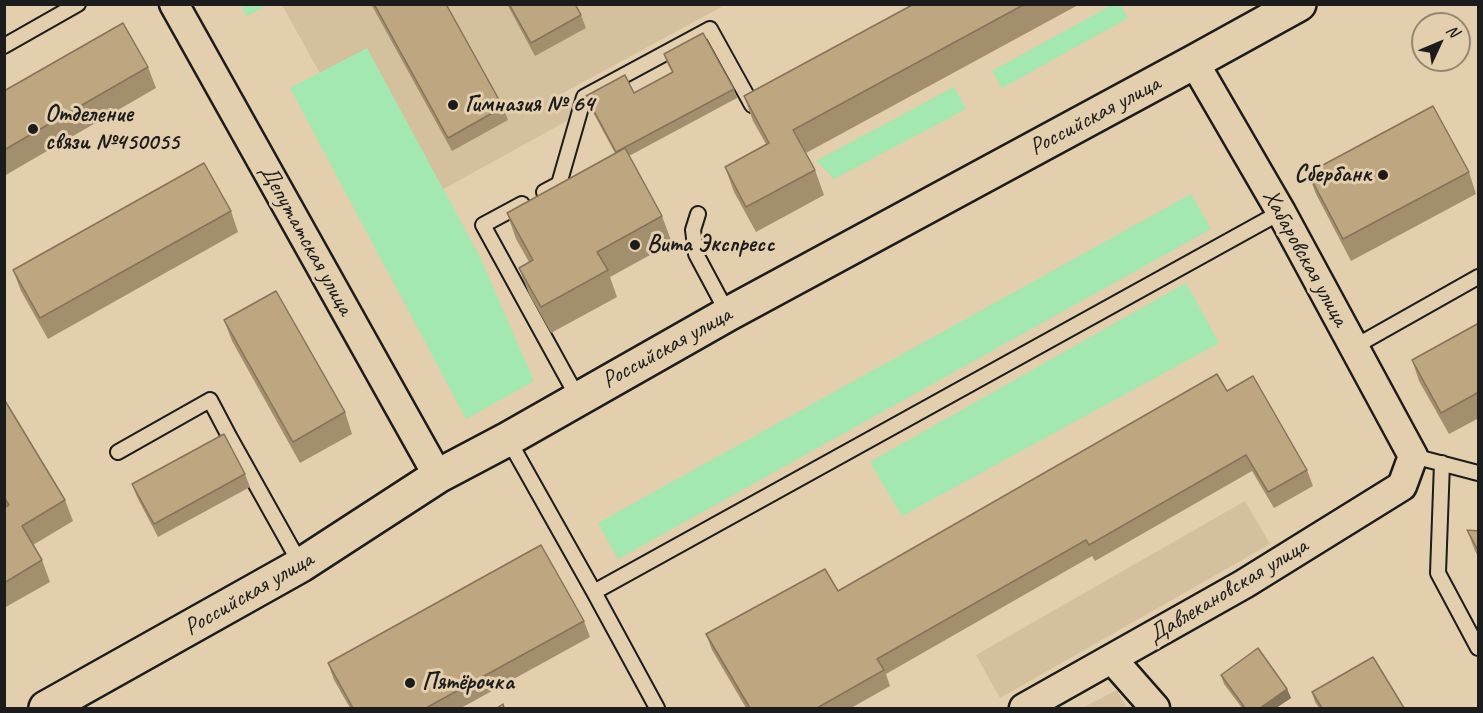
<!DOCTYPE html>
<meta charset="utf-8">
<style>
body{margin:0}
#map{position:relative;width:1483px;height:713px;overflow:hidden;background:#e3cfad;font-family:Caveat,sans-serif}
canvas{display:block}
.frame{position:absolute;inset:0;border:6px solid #1c1c1c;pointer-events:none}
.north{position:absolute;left:1411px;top:12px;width:60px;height:60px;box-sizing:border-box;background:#e3cfad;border:2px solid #938773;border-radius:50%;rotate:46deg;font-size:16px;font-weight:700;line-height:24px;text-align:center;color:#1c1c1c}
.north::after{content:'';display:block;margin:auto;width:21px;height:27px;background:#1c1c1c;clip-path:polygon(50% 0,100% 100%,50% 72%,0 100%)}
</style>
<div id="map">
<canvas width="1483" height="713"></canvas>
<div class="frame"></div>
<div class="north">N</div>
</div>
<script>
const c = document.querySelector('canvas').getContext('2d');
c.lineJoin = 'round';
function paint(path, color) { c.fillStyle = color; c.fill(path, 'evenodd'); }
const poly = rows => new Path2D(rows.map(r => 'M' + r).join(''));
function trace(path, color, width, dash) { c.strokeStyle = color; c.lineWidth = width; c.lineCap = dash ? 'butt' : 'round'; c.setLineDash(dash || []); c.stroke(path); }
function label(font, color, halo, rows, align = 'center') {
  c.font = font + ' Caveat,sans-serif'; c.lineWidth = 6; c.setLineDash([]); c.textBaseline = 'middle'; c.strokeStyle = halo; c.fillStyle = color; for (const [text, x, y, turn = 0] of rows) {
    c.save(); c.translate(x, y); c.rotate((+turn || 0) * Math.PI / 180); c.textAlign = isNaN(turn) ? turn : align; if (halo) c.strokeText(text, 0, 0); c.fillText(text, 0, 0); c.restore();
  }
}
const built = poly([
 [282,5,725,5,563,93,576,116,398,214],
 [1245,501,1270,544,1000,698,976,655],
 [1117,690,1127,708,1082,708]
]);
const green = poly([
 [241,5,267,5,247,16],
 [1112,5,1121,5,1128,18,1002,88,992,71],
 [367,48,480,257,534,381,466,419,290,88],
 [954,87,966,109,834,179,816,161],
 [1191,194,1211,229,618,559,598,523],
 [1186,283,1219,343,902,516,870,462]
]);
const lane = poly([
 [4,46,78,4],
 [544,192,559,184,584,97,710,29,752,105,757,102],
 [522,204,483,225,578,398],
 [698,214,693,230,696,254,728,314],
 [1354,347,1478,277],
 [508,439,594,592,657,708],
 [118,452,210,400,230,438,301,565],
 [1413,456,1478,473],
 [1442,463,1438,573,1478,648],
 [594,592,1281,212]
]);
const street = poly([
 [174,4,438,476],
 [1112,659,1155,708],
 [1024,708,1244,584,1402,486,1413,456,1281,212,1194,62]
]);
const secondary = poly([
 [46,708,301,565,438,476,508,439,728,314,1194,62,1299,4]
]);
const wall = poly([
 [371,4,446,4,503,107,508,120,452,151],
 [507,4,575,4,581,15,586,28,535,56],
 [914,4,1080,4,806,153,815,170,824,195,756,232,734,192,725,167,766,144,753,121,744,96],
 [664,54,734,89,737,98,629,156,662,216,672,243,610,277,617,297,551,333,529,294,519,268,529,262,516,239,507,213,615,153,589,105,586,96,634,93,672,72,667,63],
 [148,67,156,88,4,176,4,91],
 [1469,172,1476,194,1351,261,1316,194,1308,173],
 [231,211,238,232,48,339,21,291,13,270],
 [224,320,345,412,352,434,300,463,232,341],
 [1479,323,1479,418,1449,434,1419,381,1412,360],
 [1227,391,1307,470,1313,486,1274,508,1252,471,1095,561,1092,556,886,674,890,686,851,708,746,708,712,650,706,634,838,591],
 [4,399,65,500,73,521,33,545,42,560,50,582,4,608,4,508,6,508,4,506],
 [245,474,250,487,158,537,137,497,132,484],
 [1467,530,1479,531,1479,558,1475,551],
 [584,621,590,637,461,708,350,708,334,680,328,663],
 [1221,675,1287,689,1291,698,1276,708,1242,708,1224,684],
 [1312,692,1404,708,1319,708,1315,702]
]);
const shadedWall = poly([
 [1287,689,1291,698,1276,708,1260,708]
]);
const building = poly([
 [374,4,446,4,503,107,448,138,374,4],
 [509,4,575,4,581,15,531,43,509,4],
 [914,4,1025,4,793,130,815,170,746,207,725,167,769,143,744,96,914,4],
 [123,23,148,67,4,150,4,91,123,23],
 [703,33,734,89,616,152,586,96,625,75,634,93,673,72,664,54,703,33],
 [1433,106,1469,172,1343,239,1308,173,1433,106],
 [625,148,662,216,597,252,608,270,541,307,519,268,533,260,507,213,625,148],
 [204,163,231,211,40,318,13,270,204,163],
 [276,291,345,412,293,442,224,320,276,291],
 [1479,323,1479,392,1441,413,1412,360,1479,323],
 [1217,374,1227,391,1253,376,1307,470,1268,492,1246,455,1089,545,1086,540,877,659,884,670,817,708,750,708,706,634,825,569,838,591,1217,374],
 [4,399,65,500,22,526,42,560,4,583,4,508,9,505,4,497,4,399],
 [224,434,245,474,154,524,132,484,224,434],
 [1467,530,1479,531,1479,552,1467,530],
 [541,545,584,621,426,708,353,708,328,663,541,545],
 [1258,648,1287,689,1260,708,1245,708,1221,675,1258,648],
 [1373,657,1404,708,1322,708,1312,692,1373,657],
 [503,704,504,708,497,708,503,704]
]);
const markers = [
 [453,105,6,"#1c1c1c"],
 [33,129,6,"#1c1c1c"],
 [1383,175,6,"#1c1c1c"],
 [635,245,6,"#1c1c1c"],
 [410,683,6,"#1c1c1c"]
];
const poiNames = [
 ["Гимназия № 64",465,105],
 ["Отделение",45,115],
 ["связи №450055",45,143],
 ["Сбербанк",1371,175,"right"],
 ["Вита Экспресс",647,245],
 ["Пятёрочка",422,683]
];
const streetNames = [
 ["Российская улица",1095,116,-28],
 ["Депутатская улица",306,240,61],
 ["Хабаровская улица",1305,258,61],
 ["Российская улица",667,348,-29],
 ["Давлекановская улица",1228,591,-31],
 ["Российская улица",249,594,-30]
];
paint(built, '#d4c09d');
paint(green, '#a3e7b1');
trace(lane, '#1c1c1c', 18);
trace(street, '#1c1c1c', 33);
trace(secondary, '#1c1c1c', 38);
trace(lane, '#e3cfad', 14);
trace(street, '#e3cfad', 28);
trace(secondary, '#e3cfad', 33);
paint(wall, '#a38f6e');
paint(shadedWall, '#84745a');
paint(building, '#bda680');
trace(building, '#84745a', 1.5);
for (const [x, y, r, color] of markers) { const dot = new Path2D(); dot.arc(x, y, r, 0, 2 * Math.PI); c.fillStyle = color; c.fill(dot); trace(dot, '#e3cfad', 2); }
label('bold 24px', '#1c1c1c', '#e3cfad', poiNames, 'left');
label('24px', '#1c1c1c', '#e3cfad', streetNames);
</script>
